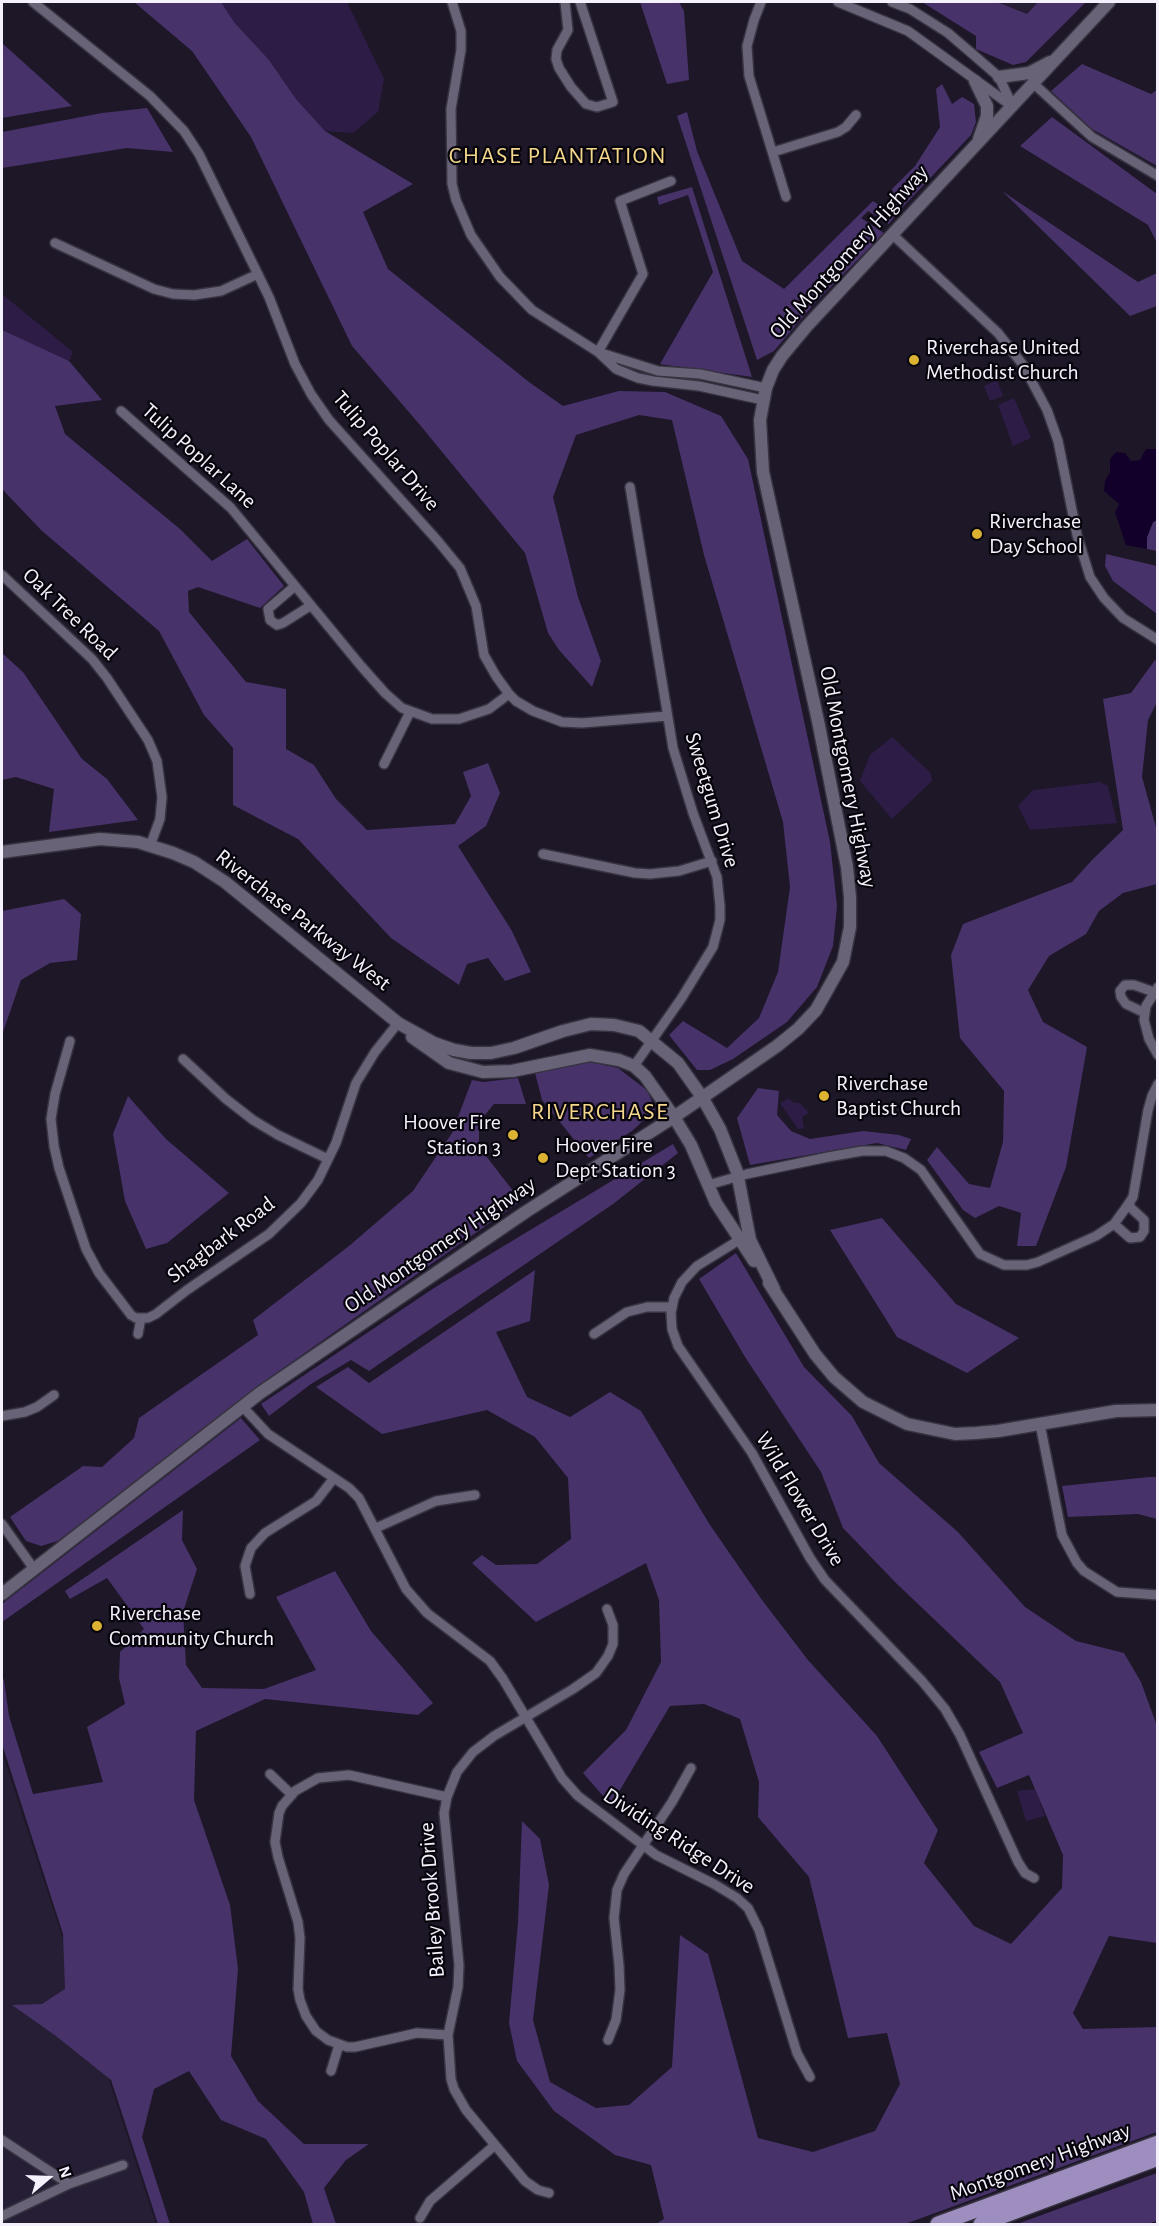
<!DOCTYPE html>
<style>
body{margin:0}
#map{position:relative;width:1159px;height:2226px;overflow:hidden;background:#1d1728;font-family:"Alegreya Sans",sans-serif}
canvas{display:block}
.frame{position:absolute;inset:0;border:3px solid #f4f1fd;pointer-events:none}
.north{position:absolute;left:18px;top:2148px;width:60px;height:60px;-webkit-text-stroke:4px #07050b;paint-order:stroke;rotate:71deg;font-size:16px;font-weight:700;line-height:24px;text-align:center;color:#f4f1fd}
.north::after{content:'';display:block;margin:auto;width:21px;height:27px;background:#f4f1fd;clip-path:polygon(50% 0,100% 100%,50% 72%,0 100%)}
</style>
<div id="map">
<canvas width="1159" height="2226"></canvas>
<div class="frame"></div>
<div class="north">N</div>
</div>
<script>
const c = document.querySelector('canvas').getContext('2d');
c.lineJoin = 'round';
function paint(path, color) { c.fillStyle = color; c.fill(path, 'evenodd'); }
const poly = rows => new Path2D(rows.map(r => 'M' + r).join(''));
function trace(path, color, width, dash) { c.strokeStyle = color; c.lineWidth = width; c.lineCap = dash ? 'butt' : 'round'; c.setLineDash(dash || []); c.stroke(path); }
function label(font, color, halo, rows, align = 'center') {
  c.font = font + ' "Alegreya Sans",sans-serif'; c.lineWidth = 4.5; c.setLineDash([]); c.textBaseline = 'middle'; c.strokeStyle = halo; c.fillStyle = color; for (const [text, x, y, turn = 0] of rows) {
    c.save(); c.translate(x, y); c.rotate((+turn || 0) * Math.PI / 180); c.textAlign = isNaN(turn) ? turn : align; if (halo) c.strokeText(text, 0, 0); c.fillText(text, 0, 0); c.restore();
  }
}
const built = poly([
 [997,2,1038,2,1027,14],
 [2,1752,156,2224,2,2224]
]);
const green = poly([
 [221,2,347,2,384,79,378,112,353,133,325,131,296,99,269,60,234,22],
 [2,294,73,352,69,361,2,334],
 [997,380,1003,396,990,401,984,386],
 [1014,398,1031,438,1013,446,998,405],
 [892,737,931,773,932,781,892,819,860,781,870,755],
 [1100,782,1108,786,1117,823,1030,830,1018,806,1033,790],
 [789,1098,792,1102,800,1103,809,1113,802,1117,804,1128,798,1129,780,1103],
 [1035,1789,1045,1816,1026,1821,1017,1791]
]);
const forest = poly([
 [134,2,221,2,234,22,269,60,296,99,325,131,413,184,363,212,388,269,529,382,563,406,619,391,665,392,721,416,748,459,830,842,837,906,833,946,817,987,787,1022,733,1059,710,1070,697,1070,669,1035,683,1021,727,1048,759,1018,778,972,790,887,783,822,704,555,672,420,639,415,576,435,553,497,578,597,601,661,592,687,559,650,548,633,525,553,420,425,352,346,251,137,192,51],
 [640,2,679,2,684,11,689,80,667,84],
 [922,2,997,2,1027,14,1038,2,1086,2,1026,62,1013,65,976,49,976,36],
 [2,43,72,106,2,118],
 [1082,64,1151,94,1157,90,1157,166,1092,129,1051,91],
 [942,84,952,104,962,97,974,104,976,122,971,135,898,212,892,189,915,166,940,127,936,89],
 [147,108,173,152,127,148,2,168,2,132,102,113],
 [687,112,697,151,742,261,784,289,873,201,895,216,889,224,868,211,861,218,884,233,815,303,774,351,757,360,677,116],
 [1052,117,1157,194,1157,243,1148,225,1020,146],
 [692,187,752,377,660,364,713,272,688,195,659,205,657,197],
 [1002,191,1138,282,1157,273,1157,306,1130,316],
 [2,330,69,361,102,400,55,406,65,434,180,529,212,561,247,539,284,586,260,608,198,587,188,591,189,612,246,682,286,689,286,749,314,765,336,799,367,830,455,824,471,796,463,772,488,763,500,793,486,826,458,846,512,931,531,972,505,981,488,958,467,964,459,985,391,938,298,839,233,805,233,748,204,715,159,631,41,530,2,489],
 [1157,520,1157,551,1147,549,1147,537,1153,522],
 [1106,554,1157,566,1157,614,1113,581,1105,566],
 [2,653,23,672,82,759,107,779,138,820,49,832,54,789,16,777,2,780],
 [1155,660,1157,661,1157,702,1148,720,1142,777,1157,831,1157,884,1123,893,1099,911,1086,934,1049,956,1028,990,1043,1022,1087,1047,1066,1167,1036,1246,1017,1246,1021,1213,999,1206,975,1218,963,1210,927,1160,937,1147,969,1184,990,1188,1003,1142,1004,1091,960,1038,951,955,963,924,1072,882,1092,860,1123,830,1103,699,1131,693],
 [64,899,81,914,77,960,50,963,21,980,2,1035,2,911],
 [586,1061,618,1068,648,1091,655,1110,632,1131,589,1158,542,1100,535,1073],
 [518,1078,526,1104,494,1104,479,1122,479,1147,521,1201,255,1388,58,1541,41,1546,26,1541,10,1517,83,1466,102,1467,134,1438,139,1418,258,1335,253,1320,349,1246,413,1191,452,1133,472,1080,483,1082],
 [758,1088,779,1091,777,1115,791,1131,810,1139,863,1131,899,1135,911,1139,906,1150,877,1143,750,1165,737,1118],
 [128,1096,166,1139,229,1193,167,1243,146,1249,125,1201,113,1134],
 [673,1144,678,1153,613,1204,369,1371,351,1360,311,1384,269,1416,261,1404,434,1288],
 [882,1218,956,1304,1019,1338,967,1373,897,1337,830,1230],
 [736,1253,804,1367,852,1416,879,1463,958,1532,1025,1607,1076,1641,1124,1653,1141,1682,1157,1726,1157,1943,1109,1936,1073,2013,1083,2029,1157,2027,1157,2132,905,2224,656,2224,664,2219,651,2165,615,2155,554,2111,517,2061,509,2023,518,1922,522,1821,540,1839,549,1885,533,2020,550,2082,596,2108,629,2105,672,2067,680,1935,708,1954,758,2138,813,2152,875,2131,900,2084,887,2033,848,2038,809,1877,758,1817,759,1782,740,1719,704,1704,670,1706,611,1805,583,1773,626,1730,661,1662,659,1600,646,1563,536,1622,472,1563,482,1555,496,1565,537,1564,571,1539,568,1478,535,1437,487,1410,382,1434,316,1387,348,1367,369,1383,535,1270,530,1321,496,1332,527,1397,570,1417,610,1392,641,1411,710,1525,762,1600,808,1660,877,1736,938,1830,924,1863,974,1926,1011,1944,1062,1888,1063,1855,1029,1775,997,1788,979,1752,1023,1733,1000,1682,896,1583,843,1528,821,1472,745,1357,699,1279],
 [241,1418,260,1440,2,1622,2,1604],
 [1149,1477,1157,1477,1157,1519,1138,1514,1068,1517,1062,1486],
 [183,1510,182,1540,197,1569,183,1612,186,1665,202,1688,264,1689,316,1670,276,1597,335,1571,371,1631,433,1703,418,1715,265,1699,196,1731,194,1800,230,1905,238,1969,231,2056,258,2101,304,2144,369,2144,346,2160,324,2188,336,2224,313,2224,304,2192,266,2139,221,2120,189,2071,154,2089,142,2137,170,2224,158,2224,111,2080,56,2036,12,2005,42,2004,65,1989,63,1934,2,1744,2,1677,4,1680,9,1716,33,1794,103,1782,87,1727,125,1704,119,1678,120,1652,144,1629,107,1578,70,1599,65,1591],
 [1157,2173,1157,2221,1148,2224,1017,2224]
]);
const water = poly([
 [1146,449,1158,449,1157,520,1153,522,1147,537,1147,549,1126,545,1115,512,1119,504,1104,491,1105,481,1110,472,1110,459,1116,452,1125,453,1131,461,1140,460]
]);
const minor = poly([
 [33,2,150,96,184,131,199,154,269,297,295,364,311,394,329,420,437,540,460,568,476,606,484,655,496,676,509,694,516,701,533,711,562,722,582,723,667,716],
 [452,2,461,31,461,50,451,109,452,184,456,200,471,235,500,277,532,310,598,352,658,371,700,374,766,388],
 [565,2,568,30,557,50,556,59,559,68,571,87,586,104,597,107,613,102,580,2],
 [761,2,754,20,747,46,749,76,786,197],
 [838,2,908,31,1013,107],
 [892,2,910,9,948,33,976,57,999,77,1012,105],
 [1034,84,1092,137,1158,176],
 [773,152,838,132,846,127,856,115],
 [893,235,998,333,1023,365,1047,410,1058,441,1077,535,1090,577,1104,598,1123,618,1158,640],
 [55,243,154,289,173,294,194,295,221,291,258,274],
 [598,352,643,274,620,201,671,181],
 [598,352,616,369,638,378,653,381,699,386,763,400],
 [121,411,231,508,361,666,385,693,402,708,432,719,459,719,489,709,509,694],
 [630,487,673,748,693,813,717,877,720,906,720,920,713,947,681,999,634,1066],
 [2,575,92,659,107,678,148,740,157,761,162,797,160,819,150,846],
 [295,586,268,609,270,620,277,625,283,623,310,606],
 [384,764,410,712],
 [543,854,635,873,650,874,679,871,712,861],
 [1158,987,1146,1006,1144,1020,1149,1039,1158,1055],
 [1145,1013,1126,1004,1121,997,1120,991,1125,985,1134,985,1154,992],
 [70,1041,55,1094,51,1119,54,1146,59,1168,86,1249,99,1273,131,1315,136,1318,148,1318,156,1314,187,1290,269,1234,301,1203,318,1180,336,1143,356,1083,375,1052,398,1023],
 [183,1059,226,1099,253,1120,278,1135,328,1159],
 [708,1185,747,1174,828,1157,862,1151,886,1151,904,1158,921,1170,980,1254,1004,1265,1027,1265,1038,1262,1096,1236,1114,1224,1125,1209,1133,1197,1148,1110,1152,1096,1158,1084],
 [1114,1224,1130,1238,1140,1237,1144,1231,1144,1220,1131,1208,1129,1203],
 [744,1237,697,1266,682,1282,674,1298,671,1313,672,1329,678,1346,752,1453,810,1558,825,1580,922,1681,945,1709,960,1735,1018,1862,1025,1873,1034,1878],
 [138,1334,141,1318],
 [594,1334,627,1312,647,1307,672,1307],
 [242,1406,268,1434,349,1488,359,1498,406,1589,427,1613,490,1661,503,1679,562,1778,578,1796,656,1855,714,1884,737,1898,748,1908,759,1930,797,2053,810,2077],
 [2,1416,25,1412,37,1407,54,1395],
 [1040,1424,1062,1535,1077,1563,1084,1571,1117,1592,1158,1595],
 [2,1524,34,1569],
 [376,1528,436,1501,475,1495],
 [250,1594,245,1566,251,1548,265,1533,316,1501,334,1478],
 [270,1774,292,1795],
 [447,1797,349,1775,318,1778,295,1791,282,1806,279,1813,275,1842,278,1857,298,1922,300,1938,298,1989,300,2000,306,2016,316,2031,328,2040,347,2047,355,2047,417,2033,448,2035],
 [608,2040,616,2020,620,1990,619,1965,614,1918,617,1890,624,1874,672,1802,691,1768],
 [331,2071,339,2045],
 [2,2140,69,2184],
 [549,2193,538,2190,525,2181,466,2110,454,2089,451,2079,448,2035,458,1987,459,1965,444,1813,447,1797,457,1772,473,1752,494,1736,573,1689,596,1673,608,1656,613,1644,613,1625,607,1609],
 [2,2216,69,2184,123,2165],
 [420,2218,430,2201,495,2145]
]);
const tertiary = poly([
 [999,77,1029,73,1050,62],
 [975,81,987,106,987,116,979,139],
 [2,852,100,839,138,842,173,853,194,862,225,882,398,1023,434,1043,454,1050,471,1053,491,1053,514,1048,563,1031,591,1024,614,1025,639,1031,678,1063,702,1097,720,1129,737,1172,750,1240,774,1289],
 [412,1037,449,1063,483,1072,512,1071,590,1055,619,1060,634,1066,645,1076,674,1117,691,1145,716,1203,754,1261],
 [769,1283,815,1354,834,1377,863,1402,907,1424,955,1434,976,1433,998,1431,1116,1411,1158,1410],
 [2,1594,260,1393,527,1211,674,1117,777,1046,798,1029,816,1010,843,962,850,927,850,897,847,867,818,721,763,472,760,420,766,388,773,370,782,356,807,326,1109,2]
]);
const primary = poly([
 [938,2224,1158,2143],
 [981,2224,1158,2158]
]);
const markers = [
 [914,360,6,"#dcb233"],
 [977,534,6,"#dcb233"],
 [824,1096,6,"#dcb233"],
 [513,1135,6,"#dcb233"],
 [543,1158,6,"#dcb233"],
 [97,1626,6,"#dcb233"]
];
const streetNames = [
 ["Old Montgomery Highway",849,252,-48],
 ["Tulip Poplar Drive",386,451,49],
 ["Tulip Poplar Lane",199,456,42],
 ["Oak Tree Road",70,614,44],
 ["Old Montgomery Highway",848,777,79],
 ["Sweetgum Drive",712,800,73],
 ["Riverchase Parkway West",303,920,38],
 ["Shagbark Road",221,1240,-37],
 ["Old Montgomery Highway",440,1245,-34],
 ["Wild Flower Drive",800,1499,59],
 ["Dividing Ridge Drive",679,1841,33],
 ["Bailey Brook Drive",432,1900,-94],
 ["Montgomery Highway",1040,2162,-20]
];
const poiNames = [
 ["Riverchase United",926,347],
 ["Methodist Church",926,372],
 ["Riverchase",989,521],
 ["Day School",989,546],
 ["Riverchase",836,1083],
 ["Baptist Church",836,1108],
 ["Hoover Fire",501,1122,"right"],
 ["Station 3",501,1147,"right"],
 ["Hoover Fire",555,1145],
 ["Dept Station 3",555,1170],
 ["Riverchase",109,1613],
 ["Community Church",109,1638]
];
const neighbourhoodNames = [
 ["CHASE PLANTATION",558,156],
 ["RIVERCHASE",600,1112]
];
paint(built, '#261e35');
paint(green, '#2d1d46');
paint(forest, '#473269');
paint(water, '#12002b');
trace(minor, '#373340', 12);
trace(tertiary, '#373340', 15);
trace(primary, '#373340', 18);
trace(minor, '#696378', 9);
trace(tertiary, '#696378', 12);
trace(primary, '#9e8ebf', 15);
for (const [x, y, r, color] of markers) { const dot = new Path2D(); dot.arc(x, y, r, 0, 2 * Math.PI); c.fillStyle = color; c.fill(dot); trace(dot, '#07050b', 2); }
label('22px', '#f4f1fd', '#07050b', streetNames);
label('22px', '#f4f1fd', '#07050b', poiNames, 'left');
c.letterSpacing = '1.5px';
label('24px', '#f4d78c', '#07050b', neighbourhoodNames);
c.letterSpacing = '0px';
</script>
